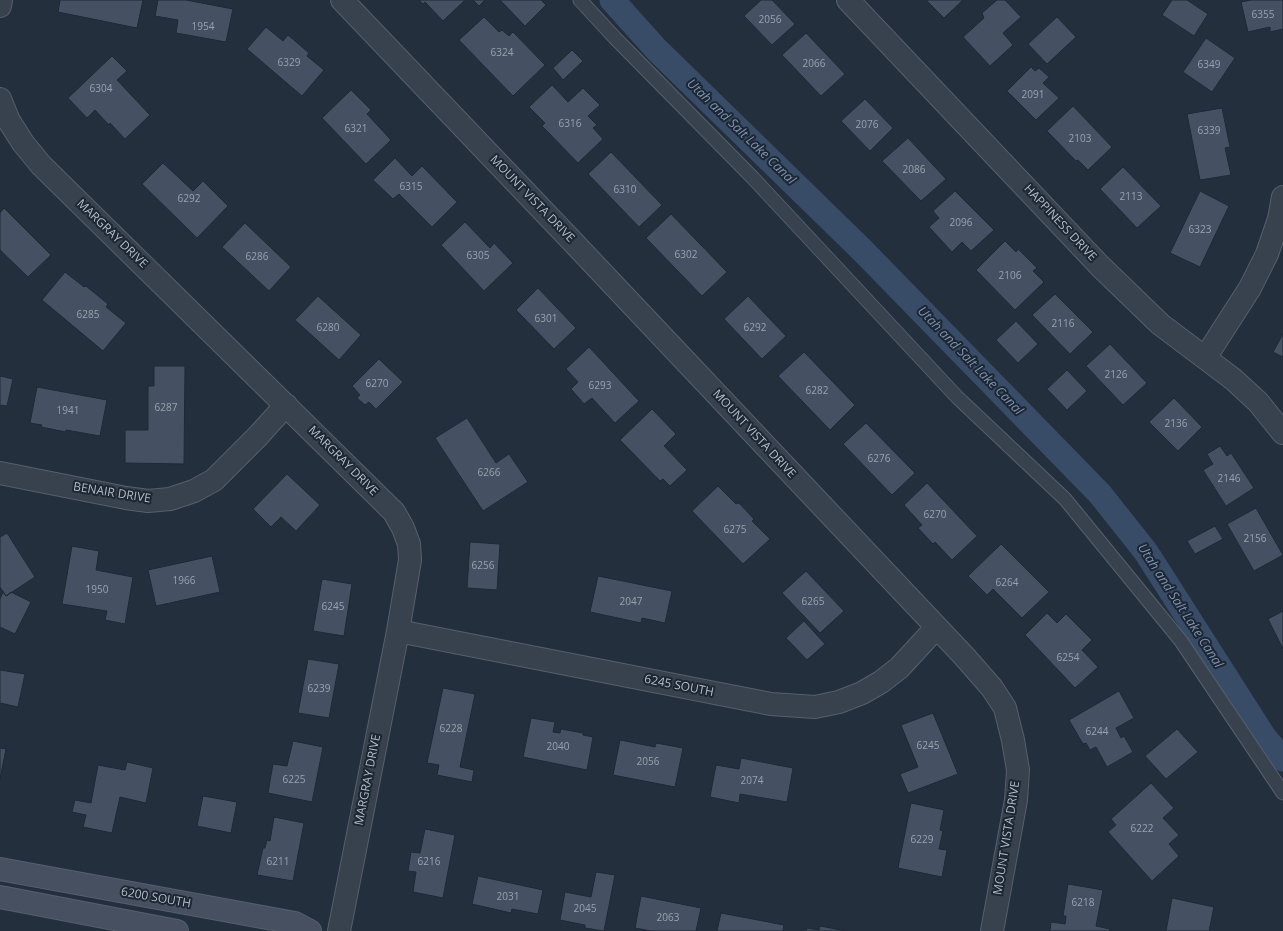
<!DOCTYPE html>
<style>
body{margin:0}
canvas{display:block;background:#242f3e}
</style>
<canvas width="1283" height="931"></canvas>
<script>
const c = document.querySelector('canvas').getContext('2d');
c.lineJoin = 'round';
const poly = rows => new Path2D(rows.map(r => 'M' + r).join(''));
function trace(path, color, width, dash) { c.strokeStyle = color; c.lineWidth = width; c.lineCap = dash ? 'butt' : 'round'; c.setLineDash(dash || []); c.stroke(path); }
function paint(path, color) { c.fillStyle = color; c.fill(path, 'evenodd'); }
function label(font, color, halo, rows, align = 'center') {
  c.font = font + ' "Open Sans",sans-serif'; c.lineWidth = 4; c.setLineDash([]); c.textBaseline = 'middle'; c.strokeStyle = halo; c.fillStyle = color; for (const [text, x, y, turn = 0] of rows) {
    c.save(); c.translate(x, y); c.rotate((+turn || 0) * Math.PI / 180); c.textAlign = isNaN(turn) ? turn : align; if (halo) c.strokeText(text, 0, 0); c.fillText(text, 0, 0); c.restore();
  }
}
const canal = poly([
 [612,0,657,50,862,250,1100,494,1146,552,1264,737,1283,759]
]);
const building = poly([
 [60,0,143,0,137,28,58,12,60,0],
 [158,0,186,0,233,9,226,42,176,33,178,20,155,16,158,0],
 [419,0,465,0,443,21,425,2,423,4,419,0],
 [473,0,485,0,479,6,473,0],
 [500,0,541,0,546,5,525,26,500,0],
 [761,0,772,0,795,24,772,45,744,16,761,0],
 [926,0,963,0,944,18,926,0],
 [997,0,1005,0,1021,17,1003,33,1013,45,990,66,963,37,984,18,982,13,997,0],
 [1172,0,1187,0,1208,14,1194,36,1162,15,1172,0],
 [1251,0,1283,0,1283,29,1270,32,1270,27,1248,32,1241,2,1251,0],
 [484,17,499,32,502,30,509,36,513,32,545,65,513,96,459,40,484,17],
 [1057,17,1076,37,1047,64,1028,44,1057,17],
 [266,27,283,41,288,35,309,53,307,56,324,70,302,96,247,49,266,27],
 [806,33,845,74,821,96,782,55,806,33],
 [1206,38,1235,58,1212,92,1183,72,1206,38],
 [572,50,583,61,563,80,553,68,572,50],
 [112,56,127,71,117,80,150,115,125,139,110,123,109,125,95,110,87,118,68,98,112,56],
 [1031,67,1035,71,1039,68,1049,77,1043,83,1059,98,1036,120,1007,91,1031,67],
 [552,85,568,102,583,88,600,105,588,116,597,125,593,128,603,139,578,163,542,126,545,123,529,107,552,85],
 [351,90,371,110,367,114,391,140,366,164,322,118,351,90],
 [865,99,893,128,870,151,841,121,865,99],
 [1073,106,1112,147,1088,170,1078,160,1076,161,1047,131,1073,106],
 [1222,108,1230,147,1225,148,1231,175,1200,180,1187,114,1222,108],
 [908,138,946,179,921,201,882,161,908,138],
 [611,152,662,205,639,227,588,174,611,152],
 [395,158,412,176,422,166,457,202,432,227,399,194,393,199,373,180,395,158],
 [163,163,193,191,203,181,228,206,197,238,142,184,163,163],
 [1123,167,1161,206,1137,228,1100,189,1123,167],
 [955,191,994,230,971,251,962,242,952,252,929,227,939,218,933,211,955,191],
 [1200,191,1229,206,1200,267,1170,253,1200,191],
 [4,208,51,255,28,277,0,250,0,213,4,208],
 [671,214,727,272,702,296,646,238,671,214],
 [465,222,490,248,494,243,513,263,484,291,441,245,465,222],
 [245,223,291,267,269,291,222,247,245,223],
 [1005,241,1016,252,1018,249,1037,268,1033,271,1044,282,1015,310,976,270,1005,241],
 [65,272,84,287,86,286,108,304,106,307,126,323,103,351,42,300,65,272],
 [538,288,576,328,554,349,516,310,538,288],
 [1055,294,1093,332,1070,354,1032,315,1055,294],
 [318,296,361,335,339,360,295,320,318,296],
 [748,296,786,336,762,359,724,319,748,296],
 [1016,321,1038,344,1018,363,996,340,1016,321],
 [1283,334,1283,357,1273,352,1283,334],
 [1110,344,1147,383,1123,405,1086,366,1110,344],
 [589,347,639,401,615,423,592,398,584,404,571,389,578,382,566,369,589,347],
 [804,352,855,405,830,430,778,376,804,352],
 [379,359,403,382,376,409,369,402,365,405,357,398,360,395,352,386,379,359],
 [154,366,185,366,184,464,125,463,125,430,148,430,148,386,154,386,154,366],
 [1067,370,1087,391,1067,410,1047,389,1067,370],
 [0,376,13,379,7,406,0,405,0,376],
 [37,387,107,400,100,436,66,430,66,432,41,427,42,425,30,423,37,387],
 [1174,398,1202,427,1178,451,1149,422,1174,398],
 [652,409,676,434,664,446,687,470,670,486,663,479,660,481,620,440,652,409],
 [467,418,496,463,509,454,528,482,483,511,435,438,467,418],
 [866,423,915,473,892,495,843,444,866,423],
 [1220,446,1227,456,1231,453,1254,488,1226,506,1203,470,1213,464,1207,454,1220,446],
 [287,474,320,505,296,531,281,517,271,527,253,509,287,474],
 [927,483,977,536,952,560,935,542,933,544,918,528,922,525,904,505,927,483],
 [718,486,736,504,739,503,754,519,752,521,770,539,743,564,692,511,718,486],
 [1256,508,1283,555,1254,571,1227,524,1256,508],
 [1215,526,1223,539,1195,554,1187,541,1215,526],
 [7,533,35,577,6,596,0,587,0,537,7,533],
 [470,542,500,544,497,590,467,588,470,542],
 [1001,544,1049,592,1022,618,993,589,987,595,968,576,1001,544],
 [72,546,99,551,96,570,133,577,125,624,105,620,107,611,62,604,72,546],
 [212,556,220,592,156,606,148,570,212,556],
 [806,571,844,611,820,633,782,593,806,571],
 [598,576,672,591,665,623,642,618,641,623,590,612,598,576],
 [322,579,352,584,344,636,313,631,322,579],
 [3,592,6,596,11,592,31,602,15,634,0,627,0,599,3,592],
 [1283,611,1283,649,1268,619,1283,611],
 [1047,613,1057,623,1066,614,1092,640,1082,650,1098,667,1075,688,1025,635,1047,613],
 [804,621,825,644,807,660,786,638,804,621],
 [308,659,339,664,329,718,298,713,308,659],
 [0,670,25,674,18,707,0,703,0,670],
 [443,688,475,694,460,767,474,770,472,782,437,775,439,765,427,763,443,688],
 [1119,691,1134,718,1116,728,1121,738,1124,736,1133,752,1107,767,1096,747,1090,750,1086,743,1083,744,1069,720,1119,691],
 [933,713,958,774,908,793,900,774,918,767,901,725,933,713],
 [531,718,555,722,553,732,560,733,561,729,583,733,583,735,593,737,587,770,523,757,531,718],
 [1177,729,1198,752,1166,779,1145,756,1177,729],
 [620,740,655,747,656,743,683,748,675,787,613,775,620,740],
 [293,741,323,747,312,802,268,793,273,764,287,766,293,741],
 [0,748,6,749,0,779,0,748],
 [741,758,793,768,787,802,740,794,739,803,710,797,716,765,739,769,741,758],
 [127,762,153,768,146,803,120,797,112,833,83,827,86,815,72,812,75,800,91,803,98,765,125,770,127,762],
 [1151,783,1174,808,1163,818,1179,835,1169,844,1179,856,1152,881,1108,832,1116,825,1111,819,1151,783],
 [203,796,237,802,231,833,197,826,203,796],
 [911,803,944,810,940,830,943,831,939,849,947,850,942,877,898,868,911,803],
 [274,817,304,823,293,881,257,875,263,848,265,848,267,840,270,841,274,817],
 [425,829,455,835,443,898,413,892,416,872,408,871,411,852,420,853,425,829],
 [596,872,615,875,604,931,585,928,585,925,560,920,565,892,591,897,596,872],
 [478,876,543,890,538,914,512,909,511,913,472,904,478,876],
 [1068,884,1103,890,1096,926,1110,929,1109,931,1050,931,1051,922,1065,924,1066,916,1063,916,1068,884],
 [641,896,701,908,696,931,651,931,635,928,641,896],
 [1172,898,1214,907,1209,931,1166,931,1172,898],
 [721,913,784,925,783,931,717,931,721,913],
 [820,926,846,931,806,931,807,928,819,930,820,926]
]);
const lane = poly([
 [580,0,615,38,753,178,957,397,1065,499,1181,641,1283,793]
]);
const street = poly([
 [342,0,572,241,964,656,992,688,1005,708,1013,740,1018,770,1016,800,992,931],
 [848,0,1100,266,1160,324,1233,379,1258,402,1283,433],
 [0,6,1,0],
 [0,99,9,121,23,143,41,165,394,512,403,528,409,544,410,560,398,631,339,931],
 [1205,358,1250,288,1267,254,1279,219,1283,197],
 [0,473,126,498,148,501,170,499,194,491,214,480,258,436,286,405],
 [398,631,771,704,815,707,839,702,862,693,881,682,899,668,936,628]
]);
const secondary = poly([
 [0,869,295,923,310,931],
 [0,897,177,931]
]);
const numberNames = [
 ["6355",1263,15],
 ["2056",770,20],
 ["1954",203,27],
 ["6324",502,53],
 ["6329",289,63],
 ["2066",814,64],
 ["6349",1209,65],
 ["6304",101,89],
 ["2091",1033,95],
 ["6316",570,124],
 ["2076",867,125],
 ["6321",356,129],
 ["6339",1209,131],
 ["2103",1080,139],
 ["2086",914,170],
 ["6315",411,187],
 ["6310",625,190],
 ["2113",1131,197],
 ["6292",189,199],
 ["2096",961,223],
 ["6323",1200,230],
 ["6302",686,255],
 ["6305",478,256],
 ["6286",257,257],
 ["2106",1010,276],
 ["6285",88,315],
 ["6301",546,319],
 ["2116",1063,324],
 ["6280",328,328],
 ["6292",755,328],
 ["2126",1116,375],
 ["6270",377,384],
 ["6293",600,386],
 ["6282",817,391],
 ["6287",166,408],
 ["1941",68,411],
 ["2136",1176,424],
 ["6276",879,459],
 ["6266",489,473],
 ["2146",1229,479],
 ["6270",935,515],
 ["6275",735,530],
 ["2156",1255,539],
 ["6256",483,566],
 ["1966",184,581],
 ["6264",1007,583],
 ["1950",97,590],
 ["2047",631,602],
 ["6265",813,602],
 ["6245",333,607],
 ["6254",1068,658],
 ["6239",319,689],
 ["6228",451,729],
 ["6244",1097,732],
 ["6245",928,746],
 ["2040",558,747],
 ["2056",648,762],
 ["6225",294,780],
 ["2074",752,781],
 ["6222",1142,829],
 ["6229",922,840],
 ["6211",278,862],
 ["6216",429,862],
 ["2031",508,897],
 ["6218",1083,903],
 ["2045",585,909],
 ["2063",668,918]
];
const streetNames = [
 ["MOUNT VISTA DRIVE",532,199,46],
 ["HAPPINESS DRIVE",1060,223,47],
 ["MARGRAY DRIVE",112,234,44],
 ["MOUNT VISTA DRIVE",754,434,47],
 ["MARGRAY DRIVE",343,461,45],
 ["BENAIR DRIVE",112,493,9],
 ["6245 SOUTH",679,686,11],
 ["MARGRAY DRIVE",368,780,-79],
 ["MOUNT VISTA DRIVE",1007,838,-81],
 ["6200 SOUTH",156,898,10]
];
const waterNames = [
 ["Utah and Salt Lake Canal",741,132,44],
 ["Utah and Salt Lake Canal",970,361,46],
 ["Utah and Salt Lake Canal",1180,606,57]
];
trace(canal, '#394c67', 25);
paint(building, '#455162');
trace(building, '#1f2835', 1);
trace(lane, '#565f6c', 15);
trace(street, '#565f6c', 24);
trace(secondary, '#565f6c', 24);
trace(lane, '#38414e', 13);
trace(street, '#38414e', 22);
trace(secondary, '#465061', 22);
label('10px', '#98a1af', null, numberNames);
label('12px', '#b4bcc9', '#1d2633', streetNames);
label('italic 13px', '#7c92b1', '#1d2633', waterNames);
</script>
